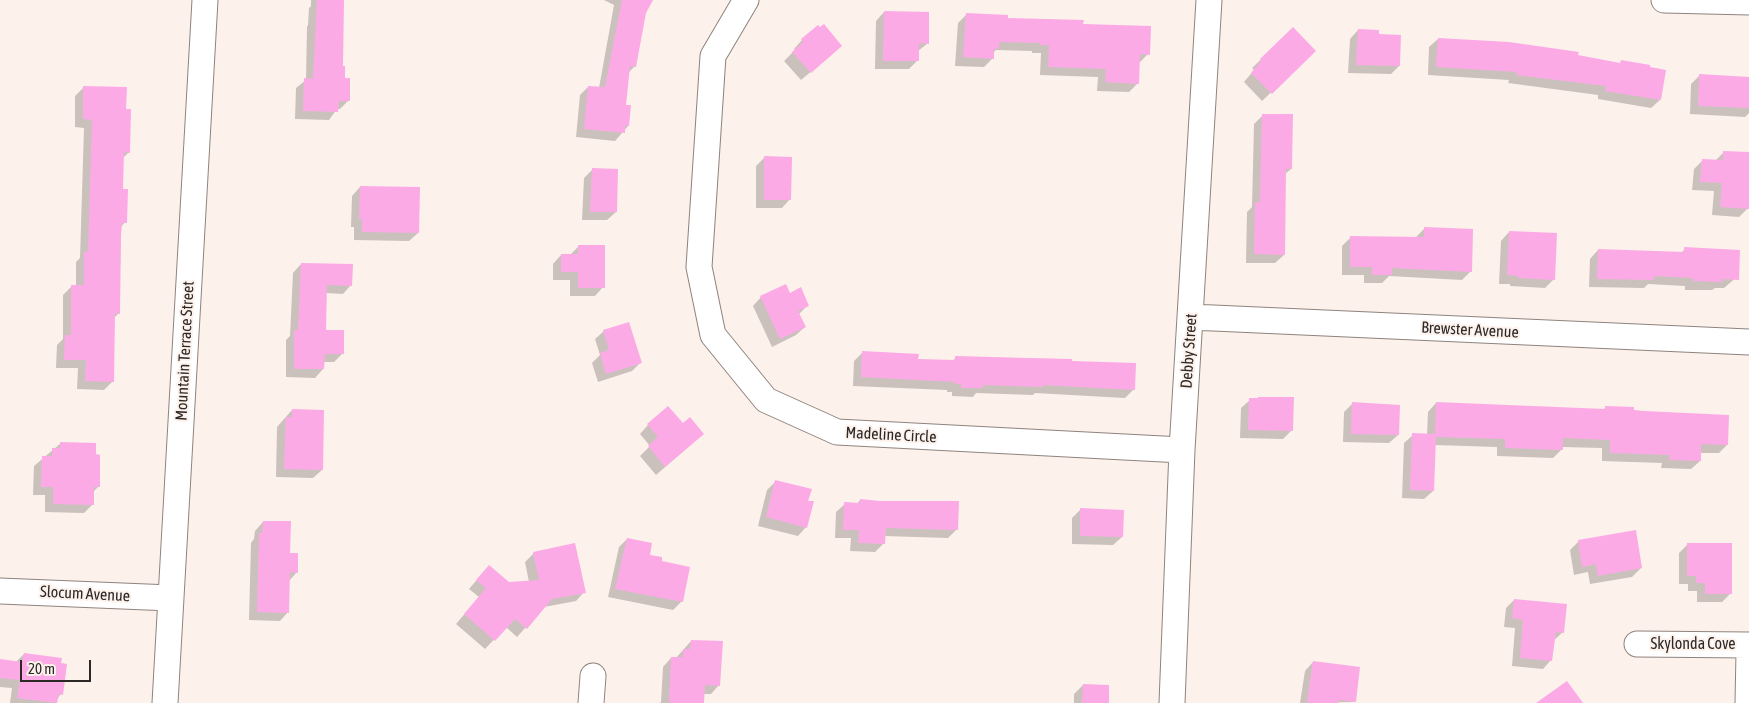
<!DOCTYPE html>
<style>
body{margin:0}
#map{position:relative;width:1749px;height:703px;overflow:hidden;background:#fdf1eb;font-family:"Asap Condensed",sans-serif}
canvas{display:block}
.scale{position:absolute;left:20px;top:660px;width:71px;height:22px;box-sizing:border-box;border:2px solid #2c2826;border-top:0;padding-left:6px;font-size:15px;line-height:18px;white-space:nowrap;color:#2c2826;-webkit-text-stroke:4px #fdf1eb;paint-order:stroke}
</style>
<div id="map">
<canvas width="1749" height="703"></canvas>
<div class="scale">20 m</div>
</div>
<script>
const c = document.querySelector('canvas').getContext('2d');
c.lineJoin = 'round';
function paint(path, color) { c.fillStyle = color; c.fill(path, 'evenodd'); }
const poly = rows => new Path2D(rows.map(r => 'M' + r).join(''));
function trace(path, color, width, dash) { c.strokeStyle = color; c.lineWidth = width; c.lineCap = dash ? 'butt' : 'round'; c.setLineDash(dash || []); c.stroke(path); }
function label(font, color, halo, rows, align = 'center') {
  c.font = font + ' "Asap Condensed",sans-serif'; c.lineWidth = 4; c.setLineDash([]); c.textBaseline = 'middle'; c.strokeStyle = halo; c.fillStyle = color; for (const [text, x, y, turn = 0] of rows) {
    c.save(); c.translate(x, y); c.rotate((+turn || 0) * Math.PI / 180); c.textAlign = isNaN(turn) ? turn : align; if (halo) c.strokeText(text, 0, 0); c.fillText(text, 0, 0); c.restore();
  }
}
const shadow = poly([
 [311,0,343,0,341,67,348,101,340,109,337,109,329,120,295,119,296,88,306,80,307,27,308,25,309,8,311,6],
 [604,0,652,0,645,12,635,66,628,73,625,106,628,126,615,141,576,137,580,95,588,87,599,88,614,5],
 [884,12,928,43,917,52,917,61,909,69,875,69,876,21],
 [966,15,1082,25,1148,54,1139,63,1138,83,1129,92,1097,91,1098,77,1040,75,1041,53,1032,53,1032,51,996,50,993,53,993,58,984,67,955,66,958,23],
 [1293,29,1314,51,1262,101,1244,82,1254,70,1252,68],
 [1358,30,1378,35,1399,66,1391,74,1348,73,1350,39],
 [1438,39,1577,56,1660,100,1651,108,1598,99,1598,95,1508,83,1509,80,1428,75,1429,47],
 [802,40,832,54,801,80,784,61,795,50,794,49],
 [1700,75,1749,78,1749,113,1745,117,1690,114,1691,84],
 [84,87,125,110,129,152,123,158,122,190,125,222,121,227,119,313,114,318,112,382,104,390,77,389,78,368,56,368,57,345,63,339,63,295,72,286,76,286,76,262,80,258,84,128,75,127,75,96],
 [1263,115,1291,169,1285,174,1284,255,1275,263,1246,263,1247,212,1252,207,1254,124],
 [1724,152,1749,154,1748,208,1739,217,1712,215,1714,191,1692,190,1694,169,1703,160,1715,161],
 [765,157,790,199,782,208,756,208,756,166],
 [592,170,616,212,607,220,582,220,584,178],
 [360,187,418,233,409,241,354,240,354,227,351,227,352,196],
 [1425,228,1471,271,1462,280,1389,276,1382,283,1364,283,1364,275,1342,275,1342,246,1351,237,1416,237],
 [1509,232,1554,279,1545,288,1510,286,1510,284,1499,284,1501,241],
 [578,247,603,287,595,296,570,296,570,280,553,280,553,264,561,255,570,255],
 [1685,249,1738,276,1724,288,1715,288,1712,290,1685,290,1685,286,1648,284,1644,288,1589,287,1590,259,1598,250,1681,253],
 [301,264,351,285,343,294,326,293,325,331,343,353,334,362,323,362,323,369,315,378,286,377,286,340,290,336,293,273],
 [789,294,808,305,799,314,805,327,796,335,772,347,753,306,761,297],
 [604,331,641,362,632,371,598,382,592,363,600,355,595,339],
 [863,352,917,360,952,361,956,358,1134,389,1125,398,1035,393,1033,395,976,393,973,397,952,396,952,392,947,392,947,390,853,386,854,361],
 [1250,400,1292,430,1283,439,1240,438,1241,408],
 [1436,403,1603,410,1606,407,1633,411,1727,445,1719,453,1700,453,1700,461,1691,469,1661,468,1662,463,1602,461,1602,448,1562,447,1562,449,1553,458,1497,456,1497,447,1434,445,1433,491,1424,499,1402,498,1404,443,1413,435,1427,435,1428,412],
 [1352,404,1398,435,1389,443,1343,442,1344,412],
 [292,410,322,470,313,478,276,477,277,427],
 [648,425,694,442,656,475,640,456,650,446,640,434],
 [61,443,98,487,93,492,93,504,84,513,45,512,45,495,33,495,34,466],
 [776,481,807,503,806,527,798,536,758,526,767,490],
 [860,500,957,529,948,538,884,536,884,543,875,552,850,551,851,538,835,538,836,512,845,504,857,504],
 [1081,509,1122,537,1113,545,1072,544,1072,518],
 [263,522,289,554,297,572,289,581,288,612,280,621,249,620,251,543,254,539,255,531],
 [627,539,648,556,660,561,682,601,673,610,608,597,619,547],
 [1579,541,1641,568,1632,577,1590,584,1588,572,1574,575,1570,550],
 [1688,544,1730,594,1722,602,1697,602,1697,591,1688,591,1688,584,1679,584,1679,553],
 [534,553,584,592,576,601,544,607,517,637,506,627,485,649,456,624,479,597,469,589,481,575,509,583,529,582,525,562],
 [1514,600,1563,632,1553,641,1551,660,1543,669,1512,666,1515,628,1504,627,1506,608],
 [691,641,719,685,711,694,703,694,703,703,660,703,661,702,663,667,671,658,676,658],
 [24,654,61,694,57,699,56,703,10,703,12,688,0,687,0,660,16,662],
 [1313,662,1359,668,1354,702,1300,703,1305,671],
 [1083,685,1107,703,1074,703,1074,694]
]);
const building = poly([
 [317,0,344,0,343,66,345,66,345,78,350,78,350,101,339,101,338,112,303,111,304,78,313,79],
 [622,0,653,0,646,13,636,67,630,66,626,105,631,105,629,126,625,126,625,133,584,129,588,86,605,87],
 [884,11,929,12,929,44,919,43,919,61,883,61],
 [966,13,1008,15,1008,18,1084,20,1083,24,1151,26,1150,55,1140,54,1139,84,1105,82,1106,69,1048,67,1049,45,1040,45,1040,43,999,42,999,49,994,49,994,59,963,57],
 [824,24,842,46,811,73,792,52,803,42,801,39,818,25,820,27],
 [1293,27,1316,51,1272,94,1251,73,1261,61,1260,59],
 [1358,29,1379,30,1379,34,1401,35,1400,66,1356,65],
 [1438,38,1509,42,1579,52,1578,55,1620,63,1621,60,1650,65,1650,67,1666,70,1661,100,1605,91,1606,86,1516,75,1517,72,1436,67],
 [1699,74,1749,77,1749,108,1698,106],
 [83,86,127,87,126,109,131,109,130,153,124,152,123,189,128,189,127,223,122,223,121,235,120,314,115,313,114,382,85,381,86,360,64,360,65,335,71,335,71,285,84,285,84,252,88,252,92,120,83,119],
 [1262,114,1293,114,1292,169,1286,169,1285,255,1254,254,1255,202,1260,202],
 [1723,151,1749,152,1749,209,1720,207,1722,183,1700,182,1702,159,1723,160],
 [764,156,792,157,791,200,764,200],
 [592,168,618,169,617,212,590,212],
 [360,186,420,187,419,233,362,232,362,219,359,219],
 [1424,227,1473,229,1472,272,1392,268,1392,275,1372,275,1372,267,1350,267,1350,236,1424,237],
 [1509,231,1557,233,1555,280,1518,278,1518,276,1507,275],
 [578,245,605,245,605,288,578,288,578,272,561,272,561,254,578,254],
 [1684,247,1740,250,1739,280,1722,279,1722,282,1693,281,1693,278,1654,276,1654,280,1597,279,1598,249,1684,252],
 [301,263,353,264,352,286,327,285,326,330,344,330,344,354,325,354,324,369,294,369,294,330,298,330],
 [786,284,790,293,801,287,809,306,798,311,806,327,780,339,760,296],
 [629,322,642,363,606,374,600,353,609,350,603,330],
 [862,351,919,354,918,359,955,360,955,356,1029,358,1072,359,1072,361,1136,363,1135,390,1043,385,1043,387,983,385,983,388,961,388,961,384,955,384,955,382,861,377],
 [1258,397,1294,397,1293,431,1248,430,1249,398,1258,398],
 [1352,402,1400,405,1399,435,1351,434],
 [1436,402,1605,409,1605,406,1634,407,1634,410,1644,411,1729,415,1728,445,1701,444,1701,461,1669,460,1670,455,1610,453,1610,440,1563,438,1563,450,1505,448,1505,439,1436,437,1434,491,1410,490,1412,433,1435,434],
 [668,406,683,423,690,417,704,434,665,467,648,446,658,437,647,424],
 [292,409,324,410,323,470,284,469,286,417,292,417],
 [60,442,96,443,96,454,100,455,100,487,94,487,94,505,53,504,53,487,41,487,42,456,52,456,52,448,60,448],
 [775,480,812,489,808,501,814,501,807,528,766,517],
 [860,499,880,501,959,501,958,530,886,528,885,544,858,543,859,530,843,530,844,502,860,503],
 [1080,508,1124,510,1123,537,1080,536],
 [263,521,291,521,290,553,298,553,298,573,290,572,289,613,257,612,259,533,262,533],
 [1636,530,1642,568,1598,576,1596,564,1582,567,1578,540],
 [627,538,652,543,650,555,662,557,662,561,690,567,683,602,615,589],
 [575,543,586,593,552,599,527,629,515,619,495,641,464,614,486,588,476,580,489,565,509,582,539,580,533,552],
 [1687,543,1732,543,1732,594,1705,594,1705,583,1696,583,1696,576,1687,576],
 [1514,599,1567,604,1564,633,1556,632,1552,661,1520,658,1523,620,1512,618],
 [691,640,723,641,720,686,705,685,704,703,669,703,671,657,683,657,683,649,690,649],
 [24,653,62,658,61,663,67,664,63,695,59,694,57,703,17,698,20,680,0,678,0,659,22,662],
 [1313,661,1360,667,1356,702,1339,700,1338,703,1307,703],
 [1567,681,1583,703,1536,703],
 [1083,684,1109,685,1109,703,1082,703]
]);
const minor = poly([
 [746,0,713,56,699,267,713,335,766,400,837,432,1182,450],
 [1664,0,1749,2],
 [1191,317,1749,342],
 [0,591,171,598],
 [1637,644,1749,645],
 [165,703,205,0],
 [591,703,593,676],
 [1172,703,1182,450,1209,0],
 [1748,703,1749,652]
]);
const streetNames = [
 ["Brewster Avenue",1470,330,3],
 ["Mountain Terrace Street",185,351,-87],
 ["Debby Street",1189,351,-86],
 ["Madeline Circle",891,435,3],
 ["Slocum Avenue",85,594,3],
 ["Skylonda Cove",1693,644]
];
paint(shadow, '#0003');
paint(building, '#fbaae6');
trace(minor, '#8e837e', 27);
trace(minor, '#fff', 25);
label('16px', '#2c2826', '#fdf1eb', streetNames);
</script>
